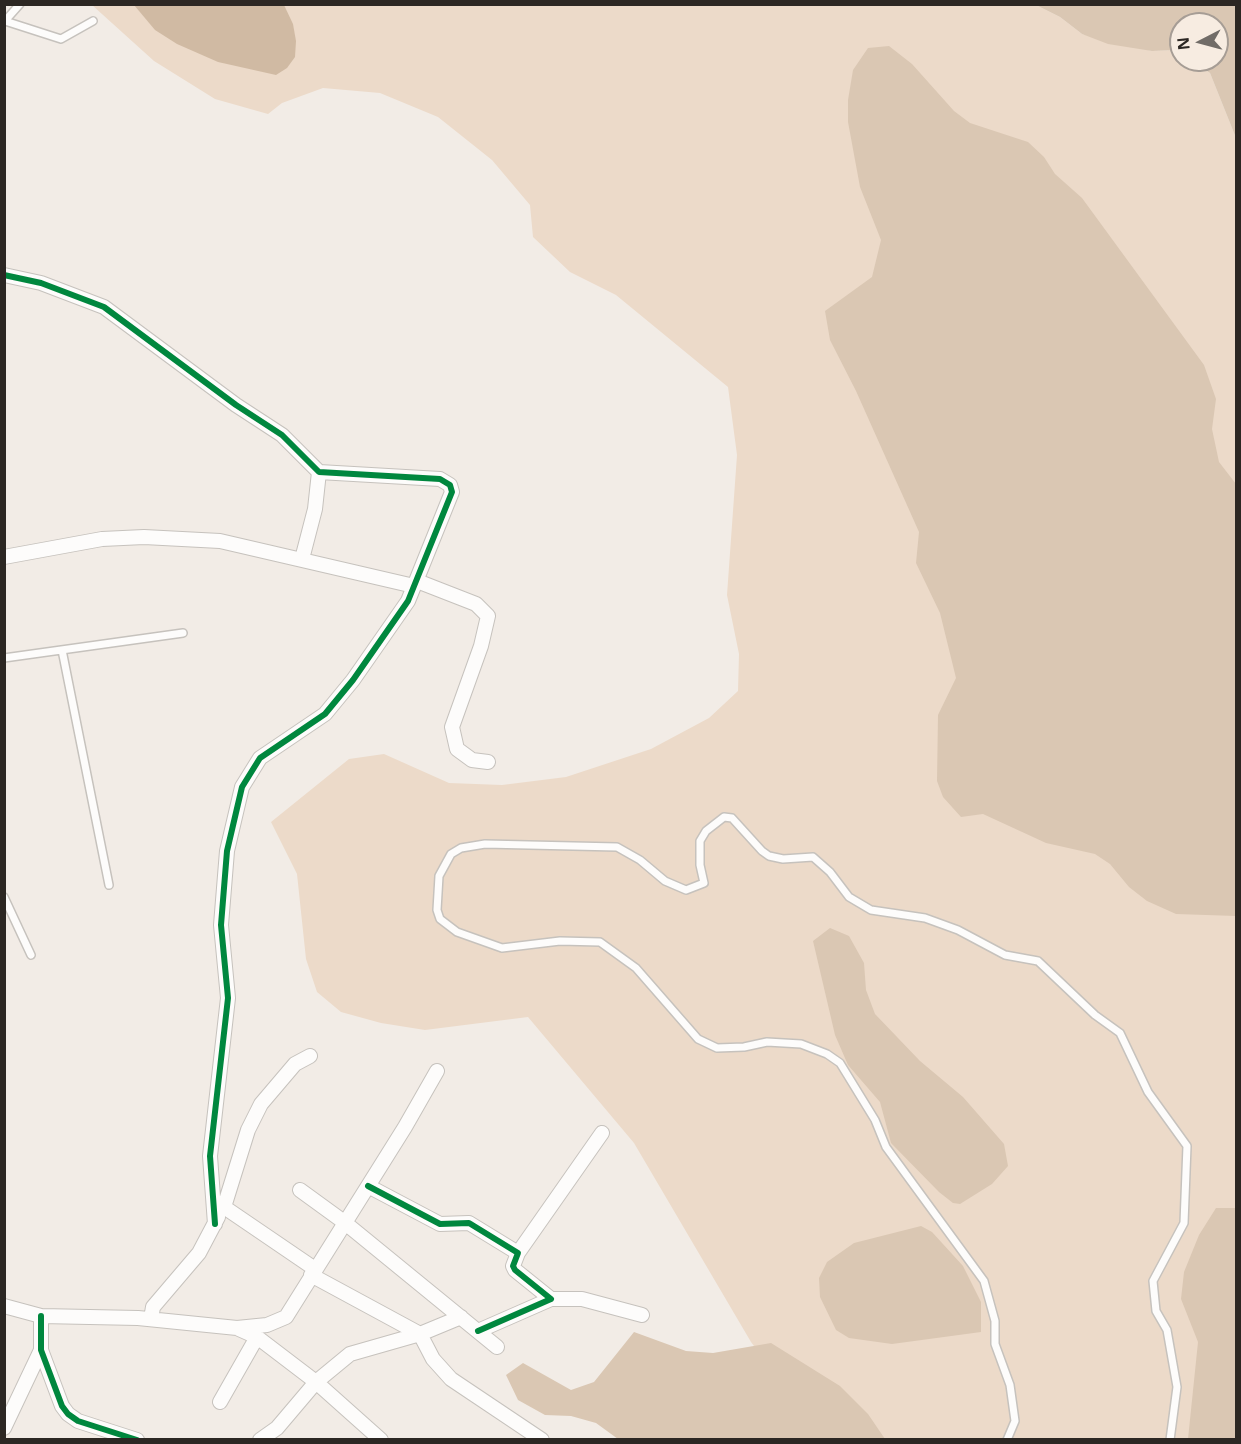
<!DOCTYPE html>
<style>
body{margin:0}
#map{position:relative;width:1241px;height:1444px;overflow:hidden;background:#f2ece6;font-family:"Noto Sans",sans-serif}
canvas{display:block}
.frame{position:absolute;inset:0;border:6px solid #2c2723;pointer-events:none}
.north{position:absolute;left:1169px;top:12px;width:60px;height:60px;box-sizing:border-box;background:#f7ece1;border:2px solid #a69d95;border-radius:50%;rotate:264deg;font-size:16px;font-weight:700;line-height:24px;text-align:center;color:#2c2723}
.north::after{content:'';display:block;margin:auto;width:21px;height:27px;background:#716c67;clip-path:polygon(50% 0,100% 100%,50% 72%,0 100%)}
</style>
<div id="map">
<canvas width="1241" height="1444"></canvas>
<div class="frame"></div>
<div class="north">N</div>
</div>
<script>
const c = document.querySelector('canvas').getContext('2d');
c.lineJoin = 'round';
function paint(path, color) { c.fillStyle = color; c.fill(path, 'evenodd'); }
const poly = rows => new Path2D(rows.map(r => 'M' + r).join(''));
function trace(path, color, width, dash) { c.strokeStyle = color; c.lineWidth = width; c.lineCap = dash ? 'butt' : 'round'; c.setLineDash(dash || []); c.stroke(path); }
const green = poly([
 [92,5,1036,5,1060,17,1082,34,1152,51,1176,50,1181,54,1181,60,1190,60,1210,73,1236,138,1236,1439,823,1439,751,1342,634,1143,528,1017,425,1030,381,1023,341,1012,317,992,306,959,297,874,271,822,349,759,384,754,449,783,502,785,566,777,651,749,709,718,738,691,739,654,727,595,737,455,728,387,616,295,570,272,533,237,530,205,492,160,438,117,380,93,323,88,282,103,268,114,215,99,154,61]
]);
const forest = poly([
 [1036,5,1236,5,1236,138,1210,73,1190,60,1217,60,1217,24,1181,24,1181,54,1176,50,1152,51,1108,44,1082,34,1060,17],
 [889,46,912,64,954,111,970,123,1028,142,1044,157,1055,174,1082,198,1204,365,1216,399,1212,429,1219,462,1236,484,1236,916,1176,914,1147,901,1129,887,1110,864,1095,854,1046,843,983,814,961,817,943,797,937,781,938,715,956,678,940,613,916,563,919,532,856,391,830,340,825,311,872,277,881,240,860,187,848,122,848,100,853,70,868,48],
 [830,928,849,936,864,963,866,990,875,1014,920,1061,963,1097,1004,1144,1008,1166,992,1184,960,1204,953,1203,939,1192,891,1143,880,1102,848,1065,835,1035,813,941],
 [1216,1208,1236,1208,1236,1439,1188,1439,1198,1342,1181,1299,1184,1272,1199,1235],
 [921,1226,932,1232,963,1266,981,1302,981,1332,892,1344,849,1338,836,1330,820,1297,819,1278,827,1262,854,1243],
 [634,1332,686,1351,713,1353,771,1343,840,1386,868,1414,885,1439,618,1439,596,1423,571,1416,545,1415,518,1400,506,1375,523,1363,571,1390,594,1382]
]);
const water = poly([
 [134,5,284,5,293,24,296,41,295,57,287,68,276,75,218,62,177,44,155,30]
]);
const service = poly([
 [5,21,61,39,93,21],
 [4,22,20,4],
 [62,650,109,885],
 [4,658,183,633],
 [4,897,31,955],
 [1007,1440,1015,1421,1010,1385,995,1344,995,1321,984,1281,886,1147,875,1120,840,1063,827,1054,801,1044,767,1042,744,1047,717,1048,698,1039,636,968,600,942,560,941,502,948,457,932,440,919,437,910,439,876,451,854,461,848,485,844,617,847,640,860,665,881,686,890,704,883,700,865,700,841,706,831,724,817,732,818,762,851,769,856,783,859,813,857,830,872,849,897,871,910,925,918,958,930,1005,955,1038,961,1095,1015,1120,1033,1148,1092,1187,1146,1184,1223,1153,1281,1156,1311,1167,1330,1177,1387,1170,1440]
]);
const minor = poly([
 [4,275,41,283,104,307,236,405,282,435,319,472,440,479,450,485,452,492,408,601,353,680,325,714,260,758,242,787,227,851,221,925,228,998,210,1156,215,1224],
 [4,557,102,539,144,537,220,541,414,586],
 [302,559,315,509,319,472],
 [417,581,476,604,488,616,481,646,452,727,457,749,472,760,488,762],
 [310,1056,295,1064,261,1104,248,1130,224,1207,315,1269],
 [368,1186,440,1224,469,1223,518,1253,513,1266,515,1270,551,1299,478,1331],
 [300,1190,344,1222,497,1347],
 [518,1253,602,1133],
 [311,1275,420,1334,433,1359,451,1379,542,1440],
 [551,1299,582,1299,642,1315],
 [4,1306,41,1316,138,1318,237,1328,267,1325,286,1317,405,1127,437,1071],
 [41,1316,41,1350,62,1406,68,1414,78,1421,137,1440],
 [151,1319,153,1307,199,1253,218,1217],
 [239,1329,257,1337,316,1382,381,1440],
 [220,1402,257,1337],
 [4,1428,41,1350],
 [260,1440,277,1428,316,1382,350,1354,420,1334,461,1317]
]);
const cycleway = poly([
 [4,275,41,283,104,307,236,405,282,435,319,472,440,479,450,485,452,492,408,601,353,680,325,714,260,758,242,787,227,851,221,925,228,998,210,1156,215,1224],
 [368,1186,440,1224,469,1223,518,1253,513,1266,515,1270,551,1299,478,1331],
 [41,1316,41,1350,62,1406,68,1414,78,1421,137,1440]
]);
paint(green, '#ecdac9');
paint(forest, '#dac7b3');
paint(water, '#d0baa3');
trace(service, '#c6c2bd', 10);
trace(minor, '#c6c2bd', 16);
trace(service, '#fdfcfb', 7);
trace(minor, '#fdfcfb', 14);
trace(cycleway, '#00873e', 6);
</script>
